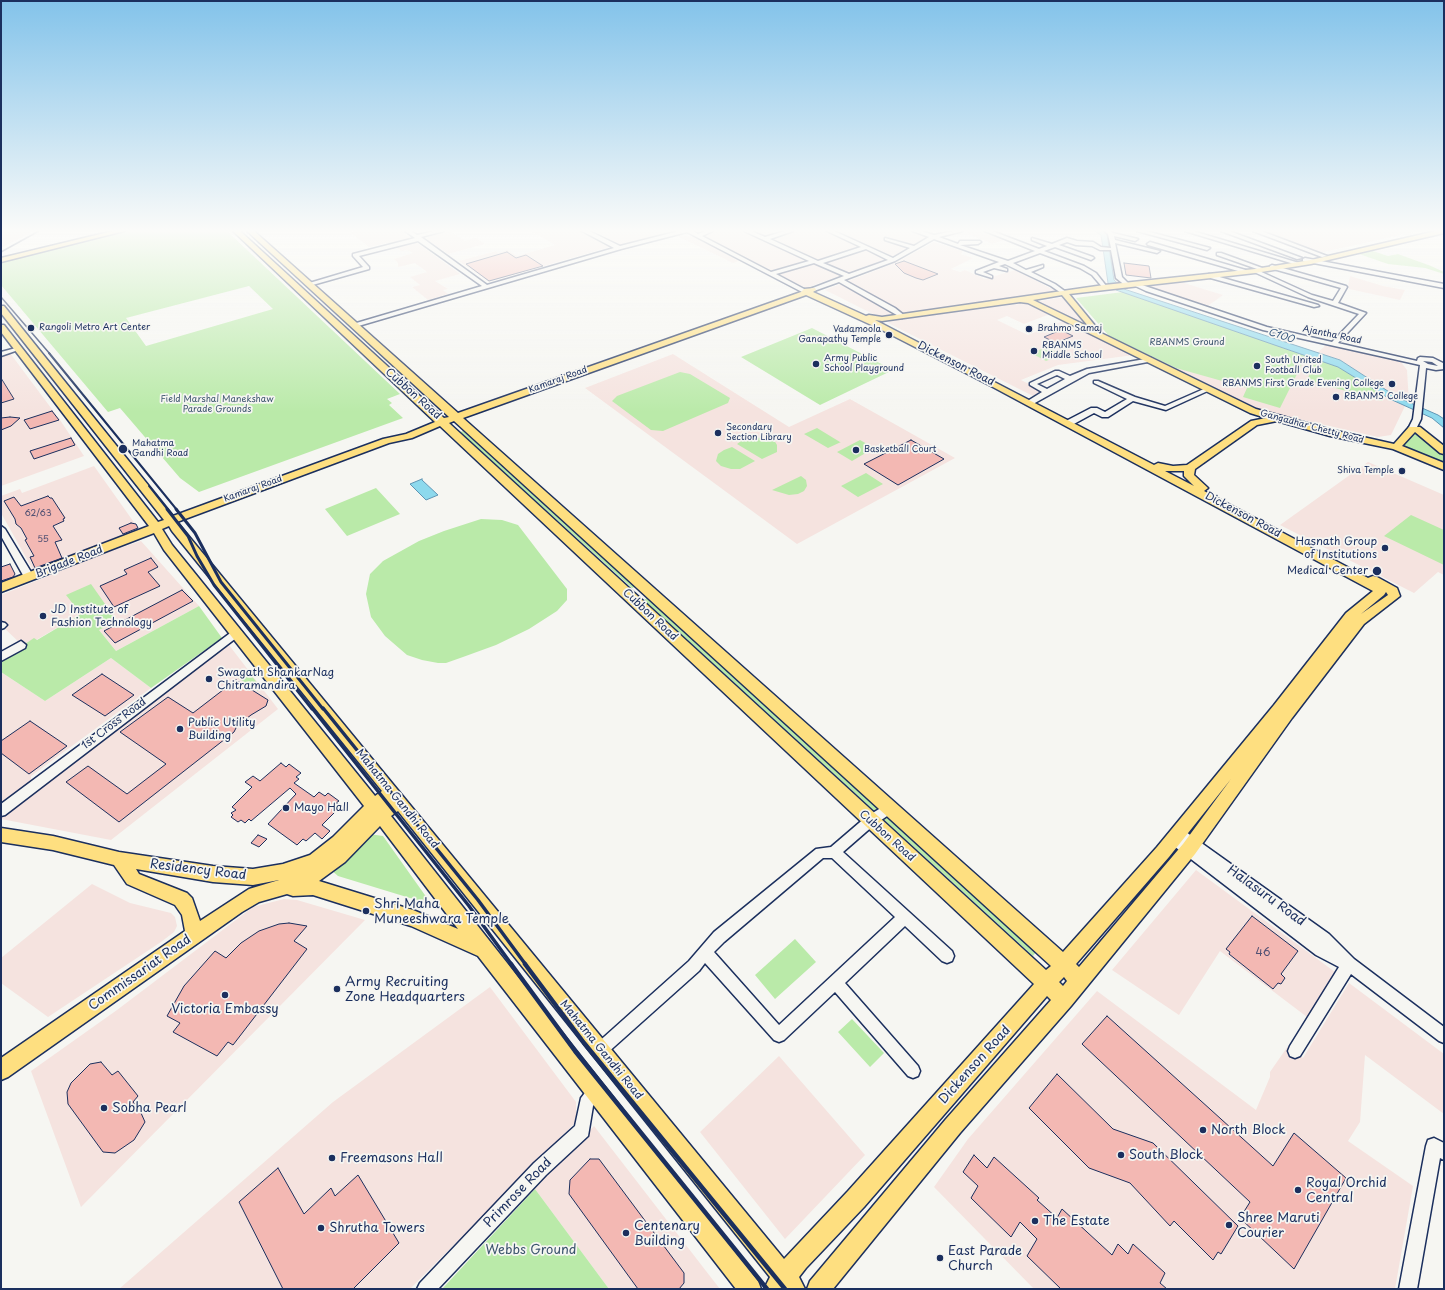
<!DOCTYPE html>
<style>
body{margin:0}
#map{position:relative;width:1445px;height:1290px;overflow:hidden;background:#f6f6f2;font-family:"Playpen Sans",sans-serif}
canvas{display:block}
.frame{position:absolute;inset:0;border:2px solid #1b2f5e;pointer-events:none}
</style>
<div id="map">
<canvas width="1445" height="1290"></canvas>
<div class="frame"></div>
</div>
<script>
const c = document.querySelector('canvas').getContext('2d');
c.lineJoin = 'round';
function paint(path, color) { c.fillStyle = color; c.fill(path, 'evenodd'); }
const poly = rows => new Path2D(rows.map(r => 'M' + r).join(''));
function trace(path, color, width, dash) { c.strokeStyle = color; c.lineWidth = width; c.lineCap = dash ? 'butt' : 'round'; c.setLineDash(dash || []); c.stroke(path); }
function label(font, color, halo, rows, align = 'center') {
  c.font = font + ' "Playpen Sans",sans-serif'; c.lineWidth = 3.5; c.setLineDash([]); c.textBaseline = 'middle'; c.strokeStyle = halo; c.fillStyle = color; for (const [text, x, y, turn = 0] of rows) {
    c.save(); c.translate(x, y); c.rotate((+turn || 0) * Math.PI / 180); c.textAlign = isNaN(turn) ? turn : align; if (halo) c.strokeText(text, 0, 0); c.fillText(text, 0, 0); c.restore();
  }
}
const built = poly([
 [1,231,34,231,1,248],
 [355,231,401,231,460,274,435,281,448,289,443,290,448,294,428,300,412,287,420,285,410,277,427,272,415,263,398,267,398,263,394,259,413,253,407,250,402,251,387,243,369,247,350,232],
 [450,231,465,241,476,238,485,244,448,254,425,238],
 [531,231,579,231,610,247,489,282,459,261,496,251,498,253,507,250,517,256,555,245],
 [593,231,678,231,621,245],
 [692,231,912,231,928,237,892,257,806,288],
 [970,231,986,231,1006,239,992,244,965,232],
 [1260,231,1417,231,1320,253],
 [675,235,695,237,739,261,733,263],
 [934,242,963,251,961,254,973,258,951,269,960,272,965,270,985,279,1015,270,1058,292,885,316,877,316,825,290,895,263],
 [1350,276,1383,286,1405,290,1400,300,1349,289,1348,286],
 [1181,282,1223,295,1205,308,1150,290,1146,286],
 [1064,297,1089,328,1035,302],
 [1027,303,1050,314,1024,324,1007,316,997,320,1028,335,1063,321,1134,355,1058,365,1021,380,1043,391,1033,396,888,323,891,320],
 [1220,326,1338,367,1390,399,1405,406,1391,435,1378,437,1259,410,1176,368,1197,358],
 [1326,345,1389,358,1401,362,1407,370,1409,402,1397,397,1340,360,1317,353],
 [10,353,60,420,84,456,1,486,1,356],
 [673,354,789,427,850,399,955,458,797,544,585,388],
 [1368,462,1444,495,1444,575,1438,572,1414,593,1280,525],
 [94,466,138,528,136,531,33,570,1,513,1,496,20,489,22,493],
 [141,541,199,606,116,651,99,630,117,621,81,614,36,640,22,645,1,625,1,595,108,552],
 [229,645,278,709,111,840,1,819,6,812],
 [111,658,151,688,31,776,31,781,1,804,1,672,45,701],
 [1196,870,1335,972,1307,1017,1220,951,1179,1015,1112,970],
 [92,884,130,903,171,913,175,917,177,926,174,932,161,942,48,1017,1,983,1,958],
 [284,899,297,900,365,920,81,1207,31,1071,117,1010,253,907],
 [1349,983,1444,1054,1444,1114,1365,1055,1360,1122,1348,1141,1413,1186,1395,1289,1034,1289,934,1187,968,1139,1097,991,1256,1110,1270,1077,1270,1072,1288,1046,1303,1058],
 [490,987,576,1102,576,1122,410,1289,119,1289,333,1102],
 [779,1056,865,1155,785,1239,700,1132],
 [594,1126,706,1271,720,1289,609,1289,535,1189]
]);
const green = poly([
 [127,231,227,231,400,394,387,399,392,403,389,405,403,418,199,492,180,478,120,408,108,412,1,285,1,262],
 [249,286,273,309,146,346,126,318],
 [1373,251,1388,256,1398,254,1431,266,1444,272,1444,274,1425,268,1388,264,1359,254],
 [1123,292,1306,356,1280,408,1243,397,1247,388,1176,368,1109,336,1076,298],
 [812,328,893,370,820,405,741,357],
 [1047,347,1062,355,1046,361,1031,353],
 [1316,359,1338,367,1384,395,1382,401,1307,380],
 [680,372,690,374,730,398,728,403,663,431,651,430,612,401,617,396],
 [817,428,840,442,841,442,828,448,804,434],
 [463,431,635,587,632,588,460,432],
 [1416,433,1430,442,1444,456,1444,464,1401,445,1410,439],
 [754,437,774,440,777,445,777,452,762,459,737,444,744,439],
 [860,440,874,448,852,461,837,452],
 [732,447,755,461,740,469,731,469,721,466,716,461,718,454,724,450],
 [866,473,883,484,858,497,841,486],
 [801,476,806,480,807,486,804,491,798,494,789,495,772,490],
 [376,488,400,514,347,536,325,509],
 [1411,515,1444,530,1444,565,1384,536],
 [481,519,502,520,518,525,567,589,567,600,557,611,529,629,496,645,463,657,446,663,438,663,422,660,407,655,385,636,371,617,366,594,370,574,383,561,419,541,444,531],
 [91,584,117,621,99,630,116,651,199,606,222,638,151,688,111,658,45,701,1,672,1,660,34,638,37,640,81,614,66,595],
 [647,598,1036,952,1033,956,644,600],
 [247,671,262,688,258,691,238,678],
 [369,834,383,836,427,898,423,902,338,876,331,870],
 [795,939,816,962,775,999,755,975],
 [852,1019,884,1053,870,1067,838,1032],
 [535,1189,609,1289,442,1289]
]);
const water = poly([
 [1095,231,1102,231,1107,235,1114,280,1124,289,1340,360,1397,397,1438,415,1444,419,1444,428,1432,418,1390,399,1338,367,1116,290,1108,283,1101,235,1095,231],
 [422,479,422,480,438,495,426,500,410,484,422,479]
]);
const building = poly([
 [507,252,516,258,526,255,543,266,489,281,466,264,507,252],
 [904,261,938,274,923,280,916,278,904,273,895,264,904,261],
 [1124,263,1149,266,1151,278,1126,275,1124,263],
 [1061,330,1073,336,1056,343,1044,337,1061,330],
 [1,378,14,399,1,403,1,378],
 [52,411,59,420,30,429,24,420,52,411],
 [10,417,20,418,11,426,1,430,1,418,10,417],
 [71,438,75,445,34,459,30,451,71,438],
 [911,440,944,459,898,485,864,464,911,440],
 [48,496,50,498,52,498,65,518,63,519,64,521,53,526,62,540,55,542,62,558,35,568,30,557,34,556,25,540,27,539,21,528,16,524,15,519,4,501,14,497,21,506,48,496],
 [131,523,136,524,138,528,123,534,119,528,131,523],
 [151,558,158,567,148,572,160,586,114,607,100,586,127,574,124,570,151,558],
 [10,564,15,574,13,577,1,581,1,567,10,564],
 [182,590,193,601,115,643,104,631,182,590],
 [102,674,134,695,105,716,72,695,102,674],
 [236,680,268,700,266,706,251,715,237,726,234,732,119,822,66,782,88,766,127,794,166,764,120,732,168,697,193,713,236,680],
 [30,721,67,746,29,774,1,753,1,741,30,721],
 [281,763,286,767,289,764,301,773,296,777,299,779,294,783,314,797,319,792,325,796,328,793,339,801,336,803,341,806,322,825,330,831,322,839,315,833,306,841,303,839,297,845,268,824,296,794,290,788,251,821,249,819,245,823,241,820,238,822,231,817,233,815,231,813,236,810,232,807,252,787,245,782,253,776,260,781,281,763],
 [258,835,267,839,259,847,251,843,258,835],
 [1252,916,1298,951,1281,974,1285,978,1281,984,1278,983,1273,989,1229,954,1230,952,1226,949,1252,916],
 [289,923,307,926,294,941,307,949,233,1045,228,1042,217,1056,173,1032,180,1023,167,1016,184,986,215,951,226,958,241,943,259,931,279,924,289,923],
 [1107,1016,1273,1166,1294,1133,1346,1178,1294,1269,1240,1218,1250,1202,1082,1044,1107,1016],
 [101,1062,112,1075,118,1071,138,1096,133,1102,141,1113,145,1122,134,1140,115,1153,103,1152,68,1104,67,1092,71,1083,90,1064,101,1062],
 [1057,1074,1113,1129,1153,1143,1238,1226,1221,1254,1218,1252,1213,1260,1174,1221,1170,1226,1130,1183,1089,1168,1029,1108,1057,1074],
 [974,1155,987,1168,994,1157,1039,1198,1037,1200,1057,1218,1062,1209,1112,1255,1118,1244,1128,1254,1133,1244,1165,1273,1160,1283,1167,1289,1061,1289,1027,1256,1037,1239,1020,1222,1011,1237,971,1198,978,1186,963,1172,974,1155],
 [590,1159,599,1159,684,1273,684,1283,679,1289,638,1289,569,1194,570,1180,590,1159],
 [278,1168,304,1214,331,1188,335,1196,358,1175,399,1243,353,1289,283,1289,239,1202,278,1168]
]);
const minor = poly([
 [405,231,411,231,417,235,435,231,444,231,421,237,487,285,614,248,582,231,589,231,620,246,679,231,693,231,698,234,706,231,713,231,702,236,771,272,809,261,744,231,751,231,765,237,785,231,793,231,770,239,818,261,861,247,827,231,834,231,893,258,910,248,885,240,885,238,914,246,929,237,913,231,921,231,934,235,954,231,963,231,939,237,958,244,960,241,980,241,981,242,978,244,960,245,1008,261,1035,251,985,231,992,231,1039,249,1047,246,1032,240,1032,238,1052,244,1067,238,1077,241,1093,242,1101,247,1111,248,1108,234,1105,231,1111,231,1113,233,1138,239,1135,241,1114,236,1115,240,1160,251,1157,253,1115,243,1122,277,1130,285,1127,287,1116,278,1111,250,1100,250,1092,246,1076,245,1067,242,1059,245,1093,257,1094,258,1091,260,1055,247,1044,251,1084,266,1096,273,1107,287,1104,289,1092,275,1080,268,1040,253,1013,263,1026,270,1043,265,1043,267,1031,272,1055,284,1066,292,1066,294,1064,295,1051,286,1005,264,999,266,1007,269,1007,271,994,268,983,272,992,276,992,278,976,273,976,271,999,262,934,239,895,261,844,280,895,308,905,316,902,318,839,282,814,291,810,291,810,289,844,276,814,263,776,274,806,290,807,291,804,293,687,232,621,249,355,327,352,325,353,324,482,286,418,241,359,256,369,267,369,269,309,286,306,284,363,267,353,256,353,254,415,238,405,231],
 [866,249,888,260,849,274,823,263,866,249],
 [1137,231,1146,231,1210,248,1207,250,1137,231],
 [1185,231,1193,231,1299,263,1294,264,1185,231],
 [1221,231,1229,231,1302,258,1297,259,1221,231],
 [1253,231,1261,231,1327,256,1322,257,1253,231],
 [1150,242,1249,271,1250,272,1245,273,1148,245,1147,244,1150,242],
 [1217,253,1221,253,1265,269,1260,270,1217,255,1217,253],
 [1305,258,1444,284,1444,288,1303,261,1303,259,1305,258],
 [1272,265,1346,286,1347,287,1338,303,1366,313,1338,343,1417,361,1418,358,1420,357,1433,358,1443,363,1444,369,1436,370,1426,368,1421,419,1415,431,1412,431,1408,429,1413,419,1420,365,1263,330,1146,291,1131,284,1136,283,1267,327,1332,342,1359,314,1308,297,1252,271,1257,270,1312,295,1333,301,1341,288,1270,268,1270,266,1272,265],
 [1423,361,1432,362,1438,366,1428,364,1423,361],
 [1209,274,1318,305,1319,306,1314,307,1207,277,1207,275,1209,274],
 [16,348,21,349,1,356,1,352,16,348],
 [1151,358,1154,360,1153,361,1089,373,1033,404,1026,402,1042,392,1030,385,1030,383,1055,371,1059,371,1070,376,1087,369,1151,358],
 [1057,375,1065,379,1047,389,1037,384,1057,375],
 [1094,381,1098,381,1135,397,1165,406,1206,388,1212,389,1166,410,1133,401,1108,417,1102,417,1094,413,1072,425,1066,425,1066,421,1091,408,1097,408,1105,412,1127,399,1094,383,1094,381],
 [1,526,5,529,34,577,32,579,29,580,24,577,1,536,1,526],
 [1,622,5,623,7,625,4,628,1,629,1,622],
 [237,628,242,632,240,635,5,815,1,816,1,804,237,628],
 [21,641,26,645,25,648,1,661,1,652,21,641],
 [889,803,893,804,895,808,893,812,874,825,843,852,952,951,954,956,952,961,947,963,942,961,905,926,845,983,918,1066,920,1071,918,1076,913,1078,908,1076,835,992,784,1040,779,1042,774,1040,705,963,699,971,605,1055,600,1057,595,1055,593,1050,595,1045,689,961,714,932,816,849,831,847,866,817,889,803],
 [823,858,832,858,895,917,779,1025,714,952,724,942,823,858],
 [1179,827,1329,934,1354,959,1444,1027,1444,1043,1439,1041,1351,974,1300,1056,1295,1058,1290,1056,1288,1051,1290,1046,1339,967,1316,955,1170,843,1168,839,1170,835,1174,834,1175,828,1179,827],
 [596,1082,601,1085,604,1090,593,1106,588,1136,546,1175,438,1289,417,1289,420,1283,534,1163,575,1126,581,1098,591,1085,596,1082],
 [1434,1138,1444,1143,1444,1160,1440,1158,1417,1289,1399,1289,1426,1146,1428,1140,1434,1138]
]);
const major = poly([
 [113,231,124,231,1,262,1,258,113,231],
 [233,231,240,231,444,418,449,417,247,231,254,231,458,413,801,292,804,289,815,288,816,290,813,292,866,316,869,315,882,317,1104,285,1255,269,1311,260,1436,231,1444,231,1444,233,1311,264,1255,273,1069,294,1101,333,1256,409,1332,430,1394,444,1409,427,1420,427,1444,446,1444,454,1440,453,1415,432,1402,446,1444,463,1444,470,1393,449,1330,436,1277,421,1257,425,1195,469,1194,475,1208,488,1204,491,1368,578,1373,576,1377,577,1397,588,1400,596,1364,624,1292,718,1195,854,1071,1006,960,1133,833,1289,807,1289,810,1281,946,1119,1051,1000,1047,996,864,1207,806,1268,799,1277,805,1289,764,1289,770,1277,398,811,391,816,758,1281,761,1289,736,1289,478,956,411,926,313,895,293,896,287,894,259,902,242,912,8,1077,1,1080,1,1058,185,931,182,915,175,905,127,884,114,865,53,850,1,842,1,828,53,836,119,852,213,866,253,869,283,864,310,855,333,837,364,806,164,550,154,533,1,592,1,583,149,526,1,332,1,325,4,325,158,522,164,520,1,313,1,306,4,306,173,516,383,439,406,434,435,422,233,231],
 [806,295,878,328,991,386,1373,591,1346,613,1274,705,1157,847,1063,952,463,418,806,295],
 [1062,295,1089,327,1033,300,1062,295],
 [1020,302,1028,303,1250,413,1266,418,1251,421,1187,465,1173,466,1158,463,1154,465,875,320,882,321,1020,302],
 [454,421,1051,966,1046,970,449,423,454,421],
 [440,426,1034,984,848,1191,784,1259,177,522,389,443,412,438,440,426],
 [1165,471,1184,471,1184,476,1194,486,1165,471],
 [169,526,172,531,382,791,375,796,172,545,162,529,169,526],
 [1386,592,1388,595,1361,614,1384,595,1386,592],
 [1231,779,1183,844,1079,967,1076,964,1169,857,1231,779],
 [380,826,458,929,413,910,319,881,345,862,380,826],
 [136,869,213,882,253,885,279,880,249,889,200,921,192,898,187,893,139,874,136,869],
 [1064,977,1067,981,1063,986,1059,982,1064,977]
]);
const railFar4 = poly([
 [1,252,39,231],
 [1,297,50,354]
]);
const railFar3 = poly([
 [49,353,177,510],
 [149,486,168,510]
]);
const railFar2 = poly([
 [167,509,188,536,197,556,214,585,312,709],
 [176,509,195,533,221,582,323,709]
]);
const railFar1 = poly([
 [312,708,469,906,512,965],
 [323,708,478,900,526,965]
]);
const rail = poly([
 [511,964,575,1051,767,1289],
 [525,964,584,1043,785,1289]
]);
const markers = [
 [31,328,4,"#1b2f5e"],
 [1029,329,4,"#1b2f5e"],
 [889,335,4,"#1b2f5e"],
 [1034,351,4,"#1b2f5e"],
 [816,364,4,"#1b2f5e"],
 [1257,366,4,"#1b2f5e"],
 [1392,384,4,"#1b2f5e"],
 [1336,397,4,"#1b2f5e"],
 [718,433,4,"#1b2f5e"],
 [123,449,5,"#1b2f5e"],
 [856,450,4,"#1b2f5e"],
 [1402,471,4,"#1b2f5e"],
 [1385,548,4,"#1b2f5e"],
 [1377,571,5,"#1b2f5e"],
 [43,616,4,"#1b2f5e"],
 [209,679,4,"#1b2f5e"],
 [180,729,4,"#1b2f5e"],
 [286,808,4,"#1b2f5e"],
 [366,911,4,"#1b2f5e"],
 [337,989,4,"#1b2f5e"],
 [225,995,4,"#1b2f5e"],
 [104,1108,4,"#1b2f5e"],
 [1203,1130,4,"#1b2f5e"],
 [1121,1155,4,"#1b2f5e"],
 [332,1158,4,"#1b2f5e"],
 [1298,1190,4,"#1b2f5e"],
 [1035,1221,4,"#1b2f5e"],
 [1229,1225,4,"#1b2f5e"],
 [321,1228,4,"#1b2f5e"],
 [626,1233,4,"#1b2f5e"],
 [940,1258,4,"#1b2f5e"]
];
const farPoinames = [
 ["Rangoli Metro Art Center",39,328],
 ["Brahmo Samaj",1037,329],
 ["Vadamoola",881,330,"right"],
 ["Ganapathy Temple",881,340,"right"],
 ["RBANMS",1042,346],
 ["Middle School",1042,356],
 ["Army Public",824,359],
 ["School Playground",824,369],
 ["South United",1265,361],
 ["Football Club",1265,371],
 ["RBANMS First Grade Evening College",1384,384,"right"],
 ["RBANMS College",1344,397],
 ["Secondary",726,428],
 ["Section Library",726,438],
 ["Mahatma",132,444],
 ["Gandhi Road",132,454],
 ["Basketball Court",864,450],
 ["Shiva Temple",1394,471,"right"]
];
const farStreetnames = [
 ["Ajantha Road",1332,335,12],
 ["Kamaraj Road",558,380,-20],
 ["Gangadhar Chetty Road",1312,427,15],
 ["Kamaraj Road",253,489,-20]
];
const farParknames = [
 ["RBANMS Ground",1187,343],
 ["Field Marshal Manekshaw",217,400],
 ["Parade Grounds",217,410]
];
const numberNames = [
 ["62/63",38,514],
 ["55",43,540]
];
const farWaternames = [
 ["C100",1281,336,18]
];
const streetNames = [
 ["Dickenson Road",956,364,27],
 ["Cubbon Road",413,394,42],
 ["Dickenson Road",1243,515,28],
 ["Brigade Road",69,562,-21],
 ["Cubbon Road",650,615,43],
 ["1st Cross Road",114,724,-37],
 ["Mahatma Gandhi Road",397,799,51],
 ["Cubbon Road",887,836,42],
 ["Mahatma Gandhi Road",601,1050,51]
];
const poiNames = [
 ["Hasnath Group",1377,542,"right"],
 ["of Institutions",1377,555,"right"],
 ["Medical Center",1368,571,"right"],
 ["JD Institute of",51,610],
 ["Fashion Technology",51,623],
 ["Swagath ShankarNag",217,673],
 ["Chitramandira",217,686],
 ["Public Utility",188,723],
 ["Building",188,736],
 ["Mayo Hall",294,808]
];
const nearNumbernames = [
 ["46",1263,953]
];
const nearStreetnames = [
 ["Residency Road",198,870,7],
 ["Halasuru Road",1266,896,36],
 ["Commissariat Road",140,973,-35],
 ["Dickenson Road",975,1065,-48],
 ["Primrose Road",518,1193,-46]
];
const nearPoinames = [
 ["Shri Maha",374,904],
 ["Muneeshwara Temple",374,919],
 ["Army Recruiting",345,982],
 ["Zone Headquarters",345,997],
 ["Victoria Embassy",225,1009,"center"],
 ["Sobha Pearl",112,1108],
 ["North Block",1211,1130],
 ["South Block",1129,1155],
 ["Freemasons Hall",340,1158],
 ["Royal Orchid",1306,1183],
 ["Central",1306,1198],
 ["Shree Maruti",1237,1218],
 ["Courier",1237,1233],
 ["The Estate",1043,1221],
 ["Centenary",634,1226],
 ["Building",634,1241],
 ["Shrutha Towers",329,1228],
 ["East Parade",948,1251],
 ["Church",948,1266]
];
const nearParknames = [
 ["Webbs Ground",531,1250]
];
paint(built, '#f5e3df');
paint(green, '#baeaa9');
paint(water, '#8dd9ed');
trace(water, '#5f95b4', 1);
paint(building, '#f3b8b3');
trace(building, '#1b2f5e', 1);
trace(minor, '#1b2f5e', 3);
trace(major, '#1b2f5e', 3);
paint(minor, '#f6f6f2');
paint(major, '#fedf80');
trace(railFar4, '#1b2f5e', 1.5);
trace(railFar3, '#1b2f5e', 2);
trace(railFar2, '#1b2f5e', 3);
trace(railFar1, '#1b2f5e', 3.5);
trace(rail, '#1b2f5e', 4.5);
const sky = c.createLinearGradient(0, 0, 0, 412);
sky.addColorStop(0, '#83c3ea');
sky.addColorStop(0.56, '#fbfbf9');
sky.addColorStop(1, '#fbfbf900');
c.fillStyle = sky;
c.fillRect(0, 0, 1445, 412);
for (const [x, y, r, color] of markers) { const dot = new Path2D(); dot.arc(x, y, r, 0, 2 * Math.PI); c.fillStyle = color; c.fill(dot); trace(dot, '#f6f6f2', 1.5); }
label('9px', '#1b2f5e', '#f6f6f2', farPoinames, 'left');
label('9px', '#1b2f5e', '#f6f6f2', farStreetnames);
label('9px', '#3b546d', '#f6f6f2', farParknames);
label('9px', '#515173', null, numberNames);
label('italic 10px', '#385a82', '#f6f6f2', farWaternames);
label('11px', '#1b2f5e', '#f6f6f2', streetNames);
label('11px', '#1b2f5e', '#f6f6f2', poiNames, 'left');
label('11px', '#515173', null, nearNumbernames);
label('13px', '#1b2f5e', '#f6f6f2', nearStreetnames);
label('13px', '#1b2f5e', '#f6f6f2', nearPoinames, 'left');
label('13px', '#3b546d', '#f6f6f2', nearParknames);
</script>
